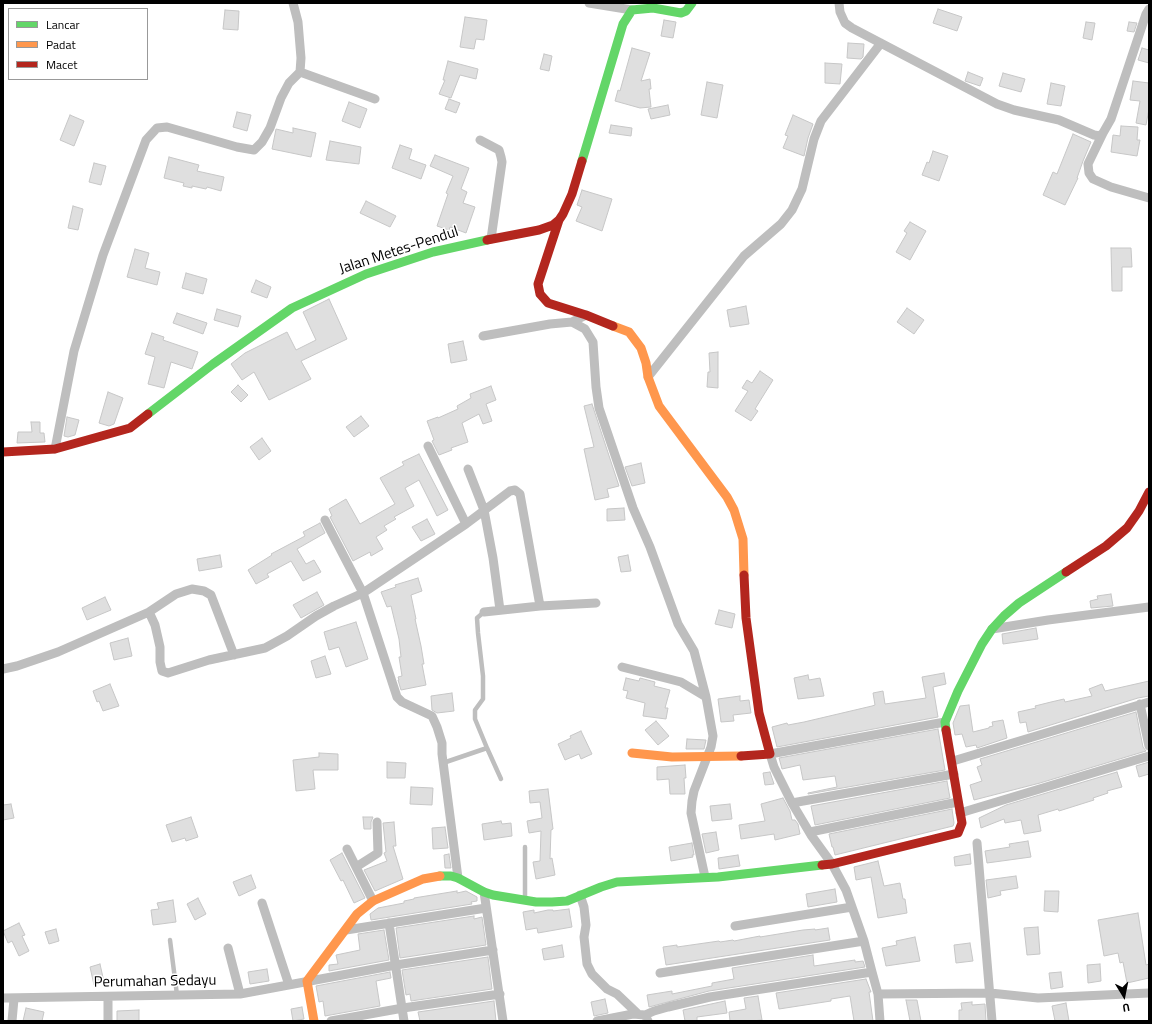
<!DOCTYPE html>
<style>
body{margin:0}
#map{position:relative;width:1152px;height:1024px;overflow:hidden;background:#fff;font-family:"Titillium Web",sans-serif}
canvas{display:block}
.frame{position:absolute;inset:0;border:4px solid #000;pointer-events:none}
.legend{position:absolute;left:8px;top:8px;width:140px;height:72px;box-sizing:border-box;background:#fff;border:1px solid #999;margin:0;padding:5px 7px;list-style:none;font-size:12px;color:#000}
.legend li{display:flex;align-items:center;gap:8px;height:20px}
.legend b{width:20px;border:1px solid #999}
.north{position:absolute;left:1104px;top:976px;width:40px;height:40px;-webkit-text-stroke:3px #fff;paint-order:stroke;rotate:170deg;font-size:11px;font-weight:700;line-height:16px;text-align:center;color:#000}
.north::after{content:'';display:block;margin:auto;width:14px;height:18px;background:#000;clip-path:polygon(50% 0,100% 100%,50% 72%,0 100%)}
</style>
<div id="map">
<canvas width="1152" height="1024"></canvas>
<div class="frame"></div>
<ul class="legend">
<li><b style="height:5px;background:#63d668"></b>Lancar</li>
<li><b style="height:5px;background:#ff974d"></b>Padat</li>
<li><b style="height:5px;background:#b3261e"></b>Macet</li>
</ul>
<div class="north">U</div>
</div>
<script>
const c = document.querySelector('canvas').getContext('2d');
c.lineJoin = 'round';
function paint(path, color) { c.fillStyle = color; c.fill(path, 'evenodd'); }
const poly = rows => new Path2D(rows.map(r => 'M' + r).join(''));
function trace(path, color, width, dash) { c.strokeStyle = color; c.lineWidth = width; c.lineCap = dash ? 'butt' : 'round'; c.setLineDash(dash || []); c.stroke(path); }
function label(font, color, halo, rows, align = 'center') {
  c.font = font + ' "Titillium Web",sans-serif'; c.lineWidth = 3; c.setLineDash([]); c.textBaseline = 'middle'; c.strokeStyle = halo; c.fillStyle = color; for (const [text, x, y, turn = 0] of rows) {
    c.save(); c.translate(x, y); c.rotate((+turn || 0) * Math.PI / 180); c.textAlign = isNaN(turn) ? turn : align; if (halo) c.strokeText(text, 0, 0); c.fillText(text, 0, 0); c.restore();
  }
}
const building = poly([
 [938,9,962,17,957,31,933,23,938,9],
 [225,10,239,11,238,30,223,29,225,10],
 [465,17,487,20,484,40,476,39,474,49,460,47,465,17],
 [664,20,676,22,673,38,661,36,664,20],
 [1086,22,1095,23,1092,40,1083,38,1086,22],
 [1129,22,1137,23,1134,32,1127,31,1129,22],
 [848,43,864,44,863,57,861,59,847,58,848,43],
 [632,48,650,53,641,81,650,79,651,89,649,89,651,107,640,108,615,101,618,90,620,91,632,48],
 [1142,48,1149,50,1149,63,1138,60,1142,48],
 [544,54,552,56,549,71,540,69,544,54],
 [448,61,478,69,476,79,460,75,451,98,439,94,445,80,443,80,448,61],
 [825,63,842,64,840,84,825,83,825,63],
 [968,72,983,78,980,86,965,81,968,72],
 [1003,73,1025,79,1021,92,999,86,1003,73],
 [1133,81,1149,83,1149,109,1146,125,1136,123,1140,101,1130,100,1133,81],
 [707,82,723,85,717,118,701,115,707,82],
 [1051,83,1065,86,1061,106,1047,104,1051,83],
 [449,99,460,103,456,113,445,109,449,99],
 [349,102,367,109,360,128,342,121,349,102],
 [668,105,670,115,651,119,648,109,668,105],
 [237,112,251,115,247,131,233,127,237,112],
 [70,115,84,121,74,146,60,140,70,115],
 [793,115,813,124,808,138,804,156,783,148,788,136,785,135,793,115],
 [611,125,632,128,631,136,609,133,611,125],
 [1121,126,1138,127,1137,140,1140,140,1137,156,1111,152,1113,135,1120,136,1121,126],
 [293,128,316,133,311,157,272,149,276,129,293,133,293,128],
 [1073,134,1091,142,1083,161,1077,178,1078,178,1065,205,1043,195,1053,172,1057,174,1073,134],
 [330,141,361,147,359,164,326,160,330,141],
 [400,145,412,149,409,159,426,165,421,179,392,168,400,145],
 [933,151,948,156,939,181,922,175,927,162,929,163,933,151],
 [435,155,469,168,461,189,467,192,463,203,475,207,466,233,450,227,449,230,437,226,448,194,446,193,453,176,430,166,435,155],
 [169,157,199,165,197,171,224,177,221,191,207,187,206,189,192,186,192,188,183,186,184,183,164,178,169,157],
 [94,163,106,166,101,185,89,182,94,163],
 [582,190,612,199,602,231,576,221,582,207,577,205,582,190],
 [366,201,396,216,390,227,360,213,366,201],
 [73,206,83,209,78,230,68,228,73,206],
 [910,222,926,231,910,260,896,252,907,233,904,231,910,222],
 [1111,248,1131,248,1132,267,1122,267,1122,291,1112,291,1111,248],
 [135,249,149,253,145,268,160,272,157,285,127,277,135,249],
 [186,273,207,279,203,294,182,288,186,273],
 [256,280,271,287,267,298,251,292,256,280],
 [329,299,347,339,301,361,311,379,269,400,254,372,242,380,231,364,245,353,287,332,296,350,316,340,303,312,329,299],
 [746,306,749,324,730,327,727,310,746,306],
 [907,308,924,320,914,334,897,322,907,308],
 [217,309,241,316,238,327,214,320,217,309],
 [177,313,207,323,203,334,173,323,177,313],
 [152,333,164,337,163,340,198,352,192,369,171,362,164,388,148,384,155,357,145,354,152,333],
 [463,341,467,360,451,363,448,344,463,341],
 [718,352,718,388,707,387,708,372,710,372,709,353,718,352],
 [760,371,773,380,755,409,758,411,751,421,735,411,748,391,742,388,747,380,752,383,760,371],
 [238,385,248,395,241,402,231,392,238,385],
 [491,386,496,400,486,404,492,421,483,424,479,414,462,423,468,442,451,448,452,450,439,455,432,441,434,440,427,421,438,417,438,418,458,409,457,406,471,398,470,394,491,386],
 [108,392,123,398,114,424,109,426,99,423,108,392],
 [592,404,619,486,607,489,609,497,595,500,584,449,594,447,584,406,592,404],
 [361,416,369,426,354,437,346,427,361,416],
 [67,417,79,420,75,435,68,437,64,436,67,417],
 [31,422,40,422,40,433,44,433,45,442,17,443,18,432,32,432,31,422],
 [262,438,271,451,259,460,250,447,262,438],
 [419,454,448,510,437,516,419,480,405,488,414,506,394,517,396,519,384,526,387,530,376,537,383,549,371,556,370,552,353,561,330,517,332,516,329,509,346,499,360,524,395,504,380,478,404,465,402,462,419,454],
 [641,463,645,483,632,486,625,467,641,463],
 [624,508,625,520,607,521,607,509,624,508],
 [427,519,435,534,421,541,412,527,427,519],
 [320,523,325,533,297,549,306,564,314,560,321,572,303,581,291,561,267,574,269,577,256,584,248,570,272,555,271,554,305,536,303,532,320,523],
 [220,555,222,567,199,571,197,559,220,555],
 [628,555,631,571,621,572,618,557,628,555],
 [418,578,422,591,411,595,416,619,415,619,421,646,424,664,422,664,426,685,401,690,398,680,399,680,398,677,402,676,399,657,401,657,399,639,391,606,387,607,381,592,396,587,395,585,418,578],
 [317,592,324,605,301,618,293,605,317,592],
 [1111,594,1113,606,1091,608,1090,601,1098,599,1097,596,1111,594],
 [105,597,111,610,87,620,82,608,105,597],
 [719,610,735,614,732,628,715,624,719,610],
 [356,622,368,659,346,667,339,647,329,650,324,632,356,622],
 [1036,628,1038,639,1003,644,1002,634,1036,628],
 [128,638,132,656,114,660,110,643,128,638],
 [325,656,331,674,316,678,311,661,325,656],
 [944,673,946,684,933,687,938,717,777,747,772,727,787,723,788,725,804,722,872,706,875,705,873,693,883,691,885,704,926,698,922,677,944,673],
 [808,675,809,680,820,678,824,696,798,699,794,678,808,675],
 [626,678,639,681,640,678,655,682,654,686,670,690,665,708,668,708,666,719,643,716,645,703,626,698,628,691,623,690,626,678],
 [1149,681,1149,696,1138,698,1028,732,1026,722,1020,723,1018,712,1036,708,1035,706,1051,702,1064,699,1065,702,1092,696,1089,689,1102,684,1105,691,1149,681],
 [110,684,119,706,103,711,99,701,97,702,93,691,110,684],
 [452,693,454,711,437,713,432,710,431,696,452,693],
 [740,696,740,701,749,700,751,713,733,715,734,721,721,722,718,699,740,696],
 [969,705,973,732,989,728,989,727,993,726,992,722,1003,720,1007,738,977,748,976,745,966,747,962,734,955,735,953,723,960,706,969,705],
 [1136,712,1143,747,1146,751,1040,783,974,800,970,785,982,781,977,767,982,765,980,759,1136,712],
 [656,721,669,736,658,745,645,730,656,721],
 [938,729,945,770,808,794,808,793,837,787,835,776,803,780,800,765,782,769,779,758,938,729],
 [581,731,592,754,581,759,579,754,565,760,558,744,571,738,570,736,581,731],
 [687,739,706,740,704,749,686,749,687,739],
 [319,753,338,754,338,770,313,770,315,789,296,791,293,760,319,757,319,753],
 [387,762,406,763,405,778,387,778,387,762],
 [1149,762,1149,774,1139,777,1136,766,1149,762],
 [685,765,686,778,684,778,685,794,670,794,669,779,657,780,657,767,685,765],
 [770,772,774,784,765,785,763,773,770,772],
 [1117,772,1122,787,1107,791,1108,793,1093,798,1094,800,1059,811,1058,809,1038,815,1041,831,1024,834,1021,820,1005,823,1004,819,981,828,979,818,1006,805,1117,772],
 [947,781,950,798,815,825,811,806,947,781],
 [411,787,433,788,432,805,410,804,411,787],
 [548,789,553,829,551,830,550,859,552,858,555,875,536,879,533,862,540,861,541,831,529,833,527,821,542,818,540,802,530,803,529,791,548,789],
 [783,798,790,811,792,820,795,820,798,824,800,834,775,840,774,834,741,839,739,825,765,821,761,804,783,798],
 [11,804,14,818,3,820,3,805,11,804],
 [730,804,732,819,712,821,710,806,730,804],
 [952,809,954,823,953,826,835,855,833,847,832,847,829,834,952,809],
 [191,817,198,837,186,841,185,838,172,842,166,825,191,817],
 [363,817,373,817,371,822,371,829,364,829,363,817],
 [501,821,502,824,511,823,512,836,484,840,482,824,501,821],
 [394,822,396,846,393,846,403,879,375,891,364,870,387,861,384,853,386,852,383,823,394,822],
 [445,827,448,848,433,849,432,828,445,827],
 [716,832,719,850,706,853,702,834,716,832],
 [1028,841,1031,857,987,863,985,851,1010,847,1009,844,1028,841],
 [692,843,694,855,692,855,693,857,671,861,669,847,692,843],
 [342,853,365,898,354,903,343,880,341,881,330,860,342,853],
 [449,854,451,868,445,868,444,855,449,854],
 [970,854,971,864,955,866,954,857,970,854],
 [738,855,740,866,719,869,718,858,738,855],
 [878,861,884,886,900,883,903,899,905,899,907,913,878,918,871,877,856,880,854,867,878,861],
 [251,875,256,888,239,896,233,882,251,875],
 [1016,876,1018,888,1000,891,1001,895,988,898,986,880,1016,876],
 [835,889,837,902,808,907,806,894,835,889],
 [457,891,457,893,466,891,477,897,477,901,471,902,472,904,371,920,370,914,378,908,404,903,404,901,414,899,414,898,457,891],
 [1045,891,1059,891,1058,912,1044,911,1045,891],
 [198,898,206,914,195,920,187,904,198,898],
 [173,900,176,922,153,925,151,910,159,909,157,903,173,900],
 [569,909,572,927,538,933,537,928,526,930,523,912,534,910,534,913,548,910,553,910,553,911,569,909],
 [1138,913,1146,965,1149,964,1149,978,1127,983,1123,962,1120,963,1118,953,1104,956,1098,920,1138,913],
 [474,916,474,919,482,917,486,945,400,958,396,928,474,916],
 [19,923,25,935,22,936,29,951,19,956,12,941,8,943,3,931,19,923],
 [1038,927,1040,954,1027,955,1024,928,1038,927],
 [828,928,830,940,666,965,663,947,677,945,677,947,719,941,720,942,733,940,734,941,760,936,760,937,803,930,815,929,815,930,828,928],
 [56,929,59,941,49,944,45,932,56,929],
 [384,930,389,960,329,971,329,965,338,964,336,955,360,950,358,934,384,930],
 [915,937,920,961,886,966,882,948,897,945,896,941,915,937],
 [970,943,973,961,956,963,954,945,970,943],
 [562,945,564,957,544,960,542,949,562,945],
 [813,955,814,966,855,960,855,962,863,961,865,967,709,991,649,1007,647,995,672,991,672,994,712,986,712,983,734,979,732,968,813,955],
 [488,957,492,989,411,1001,410,994,406,995,402,970,488,957],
 [100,964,104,982,94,985,90,967,100,964],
 [1100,964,1101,981,1088,983,1087,965,1100,964],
 [267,969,269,981,250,984,248,972,267,969],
 [390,972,391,978,376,981,380,1006,325,1016,323,1001,319,1002,316,986,390,972],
 [1061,972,1063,987,1051,989,1049,973,1061,972],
 [866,979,871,992,869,992,873,1021,854,1021,850,996,831,999,831,1001,779,1009,776,993,866,979],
 [758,996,762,1020,752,1021,730,1021,729,1012,746,1009,744,998,758,996],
 [605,999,608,1013,594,1016,591,1002,605,999],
 [906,1000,917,1000,921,1021,910,1021,906,1000],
 [494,1001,496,1021,420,1021,418,1012,494,1001],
 [725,1001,727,1013,697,1017,697,1021,685,1021,683,1010,725,1001],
 [972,1002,972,1005,985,1004,986,1021,959,1021,959,1010,962,1010,961,1003,972,1002],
 [1066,1003,1069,1021,1055,1021,1052,1006,1066,1003],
 [302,1007,304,1019,293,1021,291,1009,302,1007],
 [26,1008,44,1012,42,1021,23,1021,26,1008],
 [139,1010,139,1021,117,1021,117,1011,139,1010]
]);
const lane = poly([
 [487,748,501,779],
 [443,763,487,748,475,719,475,710,483,699,483,676,478,633,477,618,484,612],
 [525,847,525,899],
 [170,940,177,995]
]);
const street = poly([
 [589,3,632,10],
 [839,3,840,12,845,23,852,28,997,104,1014,110,1059,120,1094,135,1100,136,1103,133],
 [1149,9,1146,14,1111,119,1103,133,1088,164,1089,173,1093,179,1111,187,1149,198],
 [300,72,375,99],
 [480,140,499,150,501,157,502,162,491,239],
 [586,315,572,322,585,329,593,342,596,387,599,408,633,508,650,547,678,624,694,651,706,697],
 [483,336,550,324,572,322],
 [648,377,744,256,781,224,792,210,802,189,814,139,821,121,881,43],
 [428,446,466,524],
 [55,449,74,351,103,255,146,140,157,128,167,127,237,147,254,150,262,142,270,128,281,98,289,83,300,72,301,58,298,22,293,3],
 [468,469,484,510,493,558,500,610],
 [325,520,363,593,397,697,402,702,432,716,437,727,442,743,442,754,458,878],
 [149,612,176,594,192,589,204,591,211,595,234,655],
 [484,612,540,606,596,603],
 [992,629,1048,620,1149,607],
 [622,667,681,682,706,697,713,736,711,747,694,791,692,801,691,813,705,877],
 [3,669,17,666,58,652,149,612,155,625,160,647,160,662,162,671,168,673,209,660,265,648,287,636,316,616,334,606,363,593,466,524,510,491,515,490,520,494,540,606],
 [1140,704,1149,746],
 [953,761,1149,702],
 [792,803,954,774],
 [960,813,1149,756],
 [810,832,958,802],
 [977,843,992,1021],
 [347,849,373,901],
 [356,867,378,853,377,822],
 [484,892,503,1021],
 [580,895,584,907,586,925,584,937,587,964,592,974,607,989,617,994,638,1014],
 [262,903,289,985],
 [389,923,404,1021],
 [735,926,852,907],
 [346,930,486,908],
 [228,948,240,994],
 [660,973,864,941],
 [878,994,990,993,1038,998,1149,993],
 [108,997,108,1021],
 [3,998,240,994,396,965,493,950],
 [645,1015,654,1011,668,1007,710,997,872,972],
 [12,1021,14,999],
 [331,1021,403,1008,500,994],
 [597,1021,633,1014,645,1015,648,1021],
 [880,1021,878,994,872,972,864,941,846,890,832,864,811,835,792,803,774,767,770,754,945,722]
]);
const fast = poly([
 [582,161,623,24,632,10,653,8,681,13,686,11,692,3],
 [148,414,213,364,292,308,366,274,433,252,487,240],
 [946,730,945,722,958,691,982,644,992,629,1004,616,1019,603,1066,572],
 [440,876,451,876,458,878,484,892,493,895,536,902,552,902,567,901,601,887,617,882,718,877,822,865]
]);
const slow = poly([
 [613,326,629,332,641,348,646,363,648,377,659,406,727,497,734,510,743,539,744,575],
 [632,753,672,757,741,756],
 [314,1021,307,981,357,914,373,901,423,879,440,876]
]);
const jam = poly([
 [559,220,538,284,540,294,548,303,586,315,613,326],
 [487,240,539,230,553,225,559,220,563,214,572,194,582,161],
 [3,452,55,449,130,428,148,414],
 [1066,572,1106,546,1127,528,1139,511,1149,492],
 [741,756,770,754,759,713,746,618,744,575],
 [822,865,832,864,958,833,962,823,946,730]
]);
const streetNames = [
 ["Jalan Metes-Pendul",399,251,-18],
 ["Perumahan Sedayu",155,982,-1]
];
paint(building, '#dfdfdf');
trace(building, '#c7c7c7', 1);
trace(lane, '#bebebe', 4.5);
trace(street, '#bebebe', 9);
trace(fast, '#63d668', 9);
trace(slow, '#ff974d', 9);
trace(jam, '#b3261e', 9);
label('15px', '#000', '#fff', streetNames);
</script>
